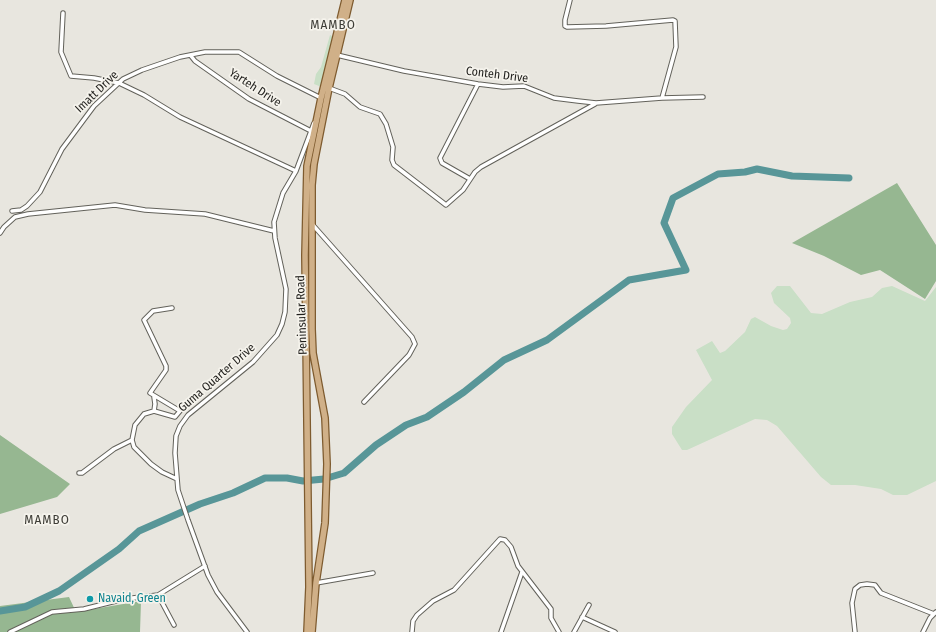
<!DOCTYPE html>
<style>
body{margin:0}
canvas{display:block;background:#e8e6df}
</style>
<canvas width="936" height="632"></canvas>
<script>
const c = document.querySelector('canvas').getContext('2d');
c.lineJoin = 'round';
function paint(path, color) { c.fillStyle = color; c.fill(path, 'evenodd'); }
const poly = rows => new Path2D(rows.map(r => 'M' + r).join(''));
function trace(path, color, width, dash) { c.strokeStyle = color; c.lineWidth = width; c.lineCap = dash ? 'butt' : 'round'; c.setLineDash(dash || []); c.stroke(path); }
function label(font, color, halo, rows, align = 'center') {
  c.font = font + ' "Fira Sans Condensed",sans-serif'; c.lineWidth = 3.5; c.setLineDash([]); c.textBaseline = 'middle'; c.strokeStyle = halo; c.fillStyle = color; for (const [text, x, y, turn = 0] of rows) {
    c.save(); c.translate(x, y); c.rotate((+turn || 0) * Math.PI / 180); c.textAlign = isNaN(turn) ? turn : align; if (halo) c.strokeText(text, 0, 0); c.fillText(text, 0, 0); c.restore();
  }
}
const green = poly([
 [330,35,336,38,324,88,314,84,316,74,321,67],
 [777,286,790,286,811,313,822,314,850,302,872,297,882,288,892,286,925,301,936,287,936,481,907,495,893,495,881,489,855,485,831,485,821,477,777,426,767,420,755,419,687,450,682,450,672,434,672,427,686,407,712,380,696,350,712,341,720,353,725,351,745,332,751,319,755,317,771,326,783,330,787,329,791,323,790,318,774,303,771,293]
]);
const forest = poly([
 [897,183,936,245,936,281,925,299,880,270,861,275,824,256,792,243],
 [0,435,70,484,57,497,0,514],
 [69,597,76,612,141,601,140,632,0,632,0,606]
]);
const river = poly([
 [0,611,25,607,59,591,119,549,139,531,200,504,233,493,265,478,287,478,303,481,324,479,344,473,376,445,406,425,427,417,464,392,504,360,547,340,629,280,686,270,664,223,673,198,718,174,745,172,757,169,792,176,849,178]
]);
const minor = poly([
 [570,0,565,20,565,26,567,27,606,26,673,20,675,21,676,47,662,98],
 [63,13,61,52,71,76,94,78,119,83,144,95,180,117,296,171],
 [337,55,404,71,478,84,503,87,524,86,554,98,578,101,596,103,662,98,703,97],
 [191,56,195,61,249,99,311,131],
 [329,88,345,94,360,107,380,114,386,124,393,147,392,160,394,165,446,205,463,190,475,172,481,167,595,104],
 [470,179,442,163,440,158,478,84],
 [12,211,21,210,27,206,40,192,62,149,94,106,123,79,142,70,180,57,205,52,239,52,277,76,321,98],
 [312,224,412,337,415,344,409,355,364,402],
 [0,233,4,227,15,217,28,214,115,205,145,210,205,214,274,231],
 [172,308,153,311,144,320,166,366,166,370,150,393,180,411,175,417,154,411,144,414,135,425,132,440,134,447,151,464,162,472,177,479],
 [154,411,155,404,154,397],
 [79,473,82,473,114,449,132,440],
 [316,583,373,573],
 [158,595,174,625],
 [582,617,615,632],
 [10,632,52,612,84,609,124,599,158,595,205,566],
 [247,632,217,592,208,575,188,520,178,490,175,453,176,436,180,426,188,415,253,362,277,335,282,324,285,312,286,289,275,238,274,222,283,193,296,171,314,123],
 [412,632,413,621,417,615,433,601,454,590,500,539,505,540,511,547,518,566,551,609,551,618,559,632],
 [501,632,522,572],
 [574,632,589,605],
 [855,632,852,603,855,589,860,585,867,584,875,585,881,593,934,614],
 [923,632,930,618,936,612]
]);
const primary = poly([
 [307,632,309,587,305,255,307,166,321,98,345,0],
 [312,632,316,583,325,523,327,464,325,418,313,353,312,329,312,185,314,164,329,88,350,0]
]);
const markers = [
 [90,599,4,"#0f9aa8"]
];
const streetNames = [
 ["Conteh Drive",497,75,7],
 ["Yarteh Drive",255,88,33],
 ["Imatt Drive",97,92,-44],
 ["Peninsular Road",302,315,-92],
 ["Guma Quarter Drive",217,378,-41]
];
const cultureNames = [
 ["Navaid, Green",98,599]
];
const neighbourhoodNames = [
 ["MAMBO",333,25],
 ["MAMBO",47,520]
];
paint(green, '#c9dfc6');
paint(forest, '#96b791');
trace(river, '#589698', 7);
trace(minor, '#63625b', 5.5);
trace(primary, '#7e5b2f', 8);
trace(minor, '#fff', 3.5);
trace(primary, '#d0b088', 5.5);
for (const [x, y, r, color] of markers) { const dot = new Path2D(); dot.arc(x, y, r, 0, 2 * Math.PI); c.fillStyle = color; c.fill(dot); trace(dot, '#f5f3ec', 1.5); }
label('12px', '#201f1c', '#f5f3ec', streetNames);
label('12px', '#0d838f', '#f5f3ec', cultureNames, 'left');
c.letterSpacing = '1px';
label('13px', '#3d3c36', '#f5f3ec', neighbourhoodNames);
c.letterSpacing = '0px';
</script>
